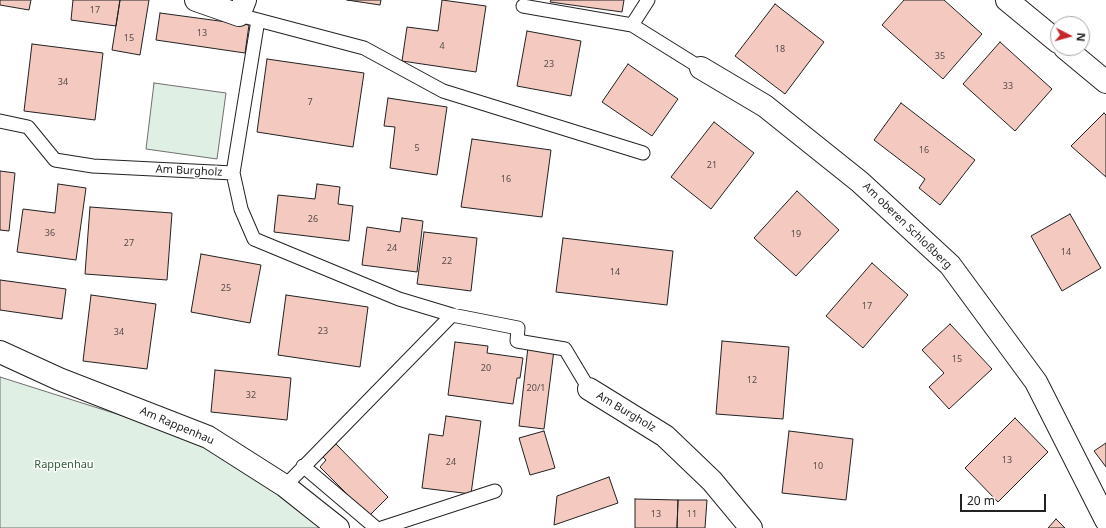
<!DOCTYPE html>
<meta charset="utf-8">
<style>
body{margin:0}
#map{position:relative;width:1106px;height:528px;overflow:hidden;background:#fff;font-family:"Noto Sans",sans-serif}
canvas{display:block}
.north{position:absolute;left:1050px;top:16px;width:40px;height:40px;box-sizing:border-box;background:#fff;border:1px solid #a7a7a7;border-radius:50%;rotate:96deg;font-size:11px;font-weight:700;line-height:16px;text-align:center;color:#222}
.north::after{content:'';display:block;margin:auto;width:14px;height:18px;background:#c62828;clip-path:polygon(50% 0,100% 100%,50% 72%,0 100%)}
.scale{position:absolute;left:960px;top:494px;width:86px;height:18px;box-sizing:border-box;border:2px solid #222;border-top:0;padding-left:5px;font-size:12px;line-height:14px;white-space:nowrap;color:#222;-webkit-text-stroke:3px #fff;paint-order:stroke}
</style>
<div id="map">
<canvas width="1106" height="528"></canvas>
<div class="north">N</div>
<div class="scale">20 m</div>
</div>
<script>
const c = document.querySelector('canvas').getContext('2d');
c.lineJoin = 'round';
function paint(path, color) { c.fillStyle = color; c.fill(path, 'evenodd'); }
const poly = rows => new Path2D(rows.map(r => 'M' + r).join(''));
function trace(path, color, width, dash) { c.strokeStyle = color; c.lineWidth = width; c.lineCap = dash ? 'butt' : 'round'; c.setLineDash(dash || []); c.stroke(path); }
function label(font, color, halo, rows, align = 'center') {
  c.font = font + ' "Noto Sans",sans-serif'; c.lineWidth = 3; c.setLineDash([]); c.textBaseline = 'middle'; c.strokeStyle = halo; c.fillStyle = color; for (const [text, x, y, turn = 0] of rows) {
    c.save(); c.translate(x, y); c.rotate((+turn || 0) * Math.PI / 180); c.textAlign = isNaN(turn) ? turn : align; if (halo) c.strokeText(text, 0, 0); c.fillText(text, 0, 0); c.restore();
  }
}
const green = poly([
 [154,83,226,93,217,159,146,149,154,83],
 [0,377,262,460,323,528,0,528,0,377]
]);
const building = poly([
 [0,0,31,0,29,10,0,5,0,0],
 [73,0,120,0,116,26,71,20,73,0],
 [120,0,149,0,140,55,112,50,120,0],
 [347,0,381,0,380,5,347,0],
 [442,0,486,6,476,72,402,61,407,27,438,31,442,0],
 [551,0,624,0,622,12,550,2,551,0],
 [904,0,944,0,982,34,943,79,882,25,904,0],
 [775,4,824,42,785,94,735,56,775,4],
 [160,13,249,25,245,53,156,40,160,13],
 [527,31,581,41,571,96,517,86,527,31],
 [1000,42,1052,89,1015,131,963,84,1000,42],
 [32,44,103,53,95,120,24,111,32,44],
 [267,59,364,73,353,147,257,132,267,59],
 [628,64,678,99,652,136,602,102,628,64],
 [388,98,447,107,437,175,390,168,395,127,384,126,388,98],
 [901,103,975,160,940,205,919,188,925,179,874,140,901,103],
 [1104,113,1106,115,1106,177,1071,146,1104,113],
 [714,122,754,153,711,209,671,177,714,122],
 [472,139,551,150,542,217,461,207,472,139],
 [0,171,15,173,9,231,0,230,0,171],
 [58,184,86,188,76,260,17,252,23,209,55,213,58,184],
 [317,184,340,187,338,204,353,206,349,241,274,232,278,195,315,199,317,184],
 [797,191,839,230,796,276,754,238,797,191],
 [90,207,172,213,167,280,85,274,90,207],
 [1070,214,1101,268,1062,291,1031,236,1070,214],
 [402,218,423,221,417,272,362,265,367,227,400,232,402,218],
 [424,232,477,238,471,291,417,284,424,232],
 [563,238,673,251,667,305,556,292,563,238],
 [201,254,261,265,250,323,191,312,201,254],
 [872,263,908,295,863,348,826,316,872,263],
 [0,280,66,289,62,319,0,310,0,280],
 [91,295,156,304,147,369,83,361,91,295],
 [286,295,368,307,360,367,278,355,286,295],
 [950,324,992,369,949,409,929,387,944,373,922,350,950,324],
 [722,341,789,347,783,419,716,414,722,341],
 [455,342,488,346,487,353,523,358,520,378,517,378,513,404,448,395,455,342],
 [528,347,554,350,544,429,519,426,528,347],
 [215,370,291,378,287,420,211,412,215,370],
 [446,416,481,421,471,494,422,488,429,434,443,436,446,416],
 [1015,418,1048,452,998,502,965,468,1015,418],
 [544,431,555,468,530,475,519,438,544,431],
 [789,431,853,439,846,500,782,493,789,431],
 [1106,443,1106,467,1094,451,1106,443],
 [336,444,388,497,369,516,320,467,326,460,323,457,336,444],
 [609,477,618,503,554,525,557,496,609,477],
 [635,499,678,500,677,528,635,528,635,499],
 [678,500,707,500,705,528,677,528,678,500],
 [1056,519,1065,528,1048,528,1056,519]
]);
const lane = poly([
 [648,0,632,25,701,68],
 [523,6,632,25],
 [239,15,364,48,443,91,643,153],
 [0,121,28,127,55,160,93,166,233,173,241,209,254,239,399,299,452,315,518,328,517,341,565,349,589,389],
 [233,173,258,20],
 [303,466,376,528],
 [285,486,452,315],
 [382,528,495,491]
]);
const street = poly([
 [196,0,239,15,245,0],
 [1007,0,1058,42],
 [1065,48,1106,82],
 [701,68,765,106,860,182,950,265,1036,382,1106,520],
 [0,352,59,379,208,437,285,486,338,528],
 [589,389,665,436,712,481,751,528]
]);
const numberNames = [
 ["17",95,10],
 ["13",202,33],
 ["15",129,38],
 ["4",442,46],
 ["18",780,49],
 ["35",940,56],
 ["23",549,64],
 ["34",63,82],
 ["33",1008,86],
 ["7",310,102],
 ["5",417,148],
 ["16",924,150],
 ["21",712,165],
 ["16",506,179],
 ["26",313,219],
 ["36",50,233],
 ["19",796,234],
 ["27",129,243],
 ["24",392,248],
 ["14",1066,252],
 ["22",447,261],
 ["14",615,272],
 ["25",226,288],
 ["17",867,306],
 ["23",323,331],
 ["34",119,332],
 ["15",957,359],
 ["20",486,368],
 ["12",752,380],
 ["20/1",536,388],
 ["32",251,395],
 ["13",1007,460],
 ["24",451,462],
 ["10",818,466],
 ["13",656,514],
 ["11",692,514]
];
const streetNames = [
 ["Am Burgholz",189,171,3],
 ["Am oberen Schloßberg",907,226,44],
 ["Am Burgholz",626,412,31],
 ["Am Rappenhau",177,426,23]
];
const parkNames = [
 ["Rappenhau",64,465]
];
paint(green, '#e0efe3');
trace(green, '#6f6f6f', 1);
paint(building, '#f3c9c0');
trace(building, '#222', 1);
trace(lane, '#222', 15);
trace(street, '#222', 24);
trace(lane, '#fff', 13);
trace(street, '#fff', 22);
label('9px', '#564c4a', null, numberNames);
label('11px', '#222', '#fff', streetNames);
label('11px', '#2f5e38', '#fff', parkNames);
</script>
